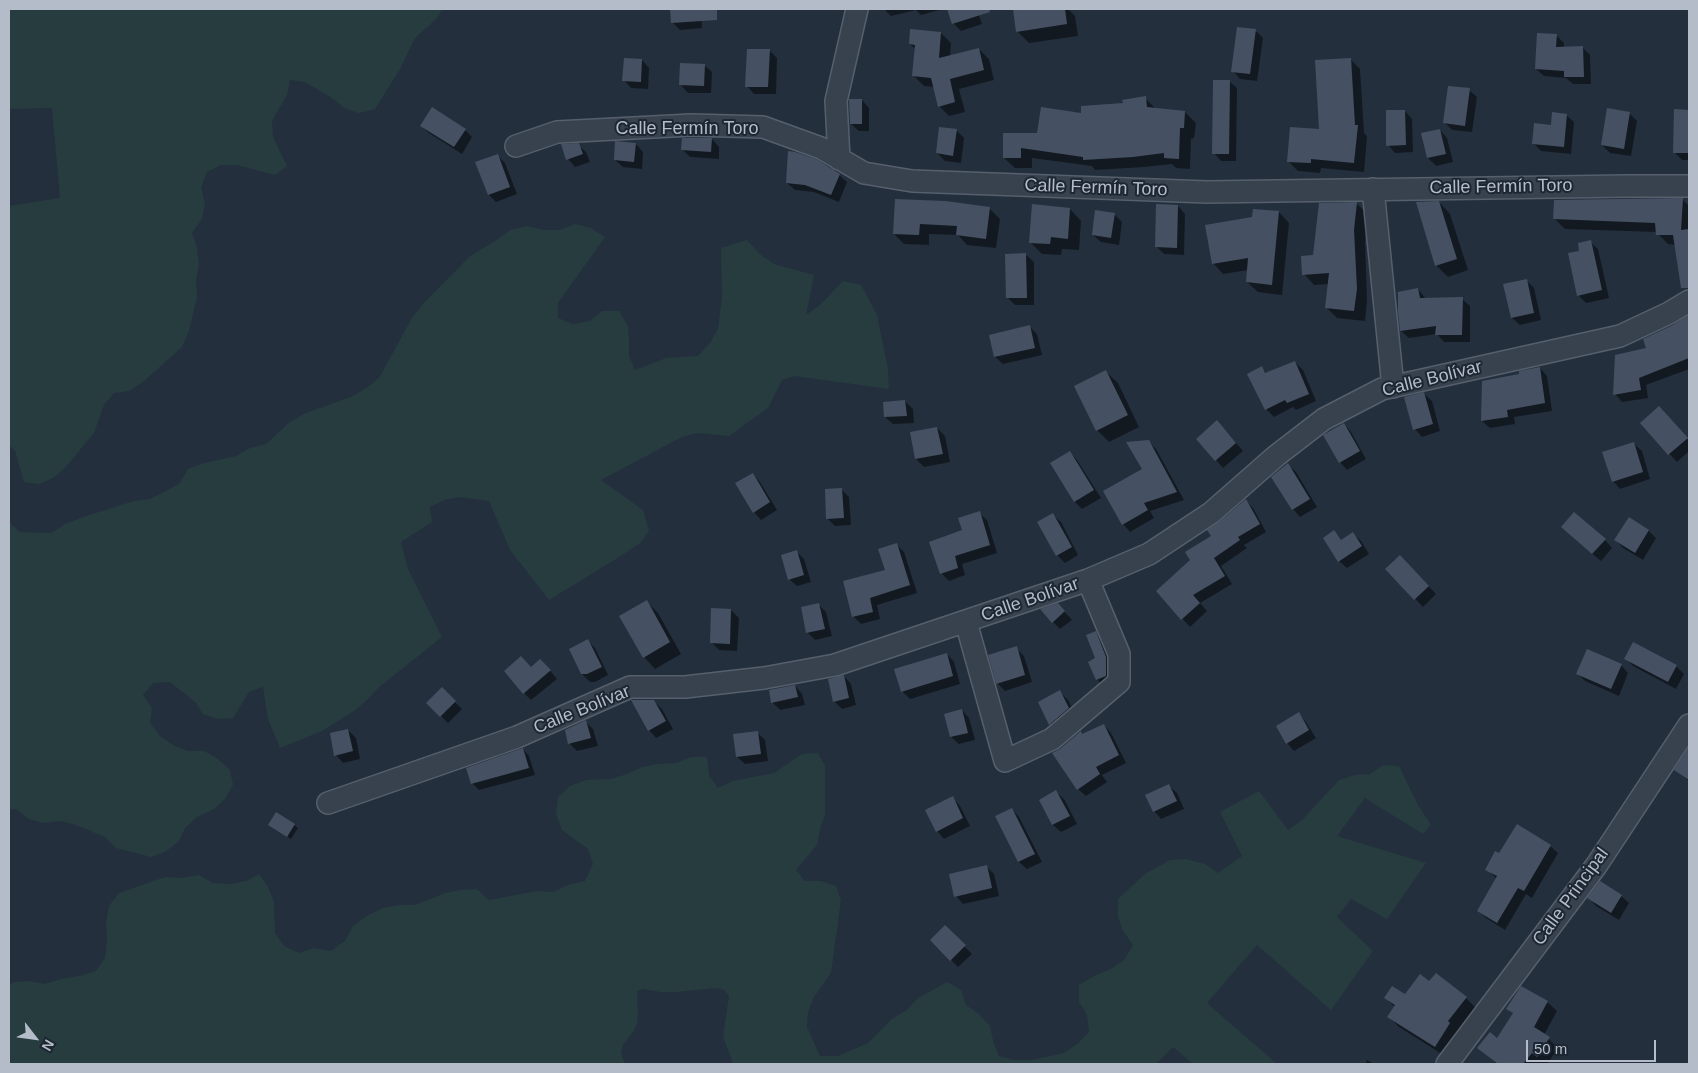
<!DOCTYPE html>
<meta charset="utf-8">
<style>
body{margin:0}
#map{position:relative;width:1698px;height:1073px;overflow:hidden;background:#242f3e;font-family:Arial,sans-serif}
canvas{display:block}
.frame{position:absolute;inset:0;border:10px solid #b4bcc9;pointer-events:none}
.north{position:absolute;left:10px;top:1013px;width:50px;height:50px;-webkit-text-stroke:4px #1d2633;paint-order:stroke;rotate:120deg;font-size:14px;font-weight:700;line-height:20px;text-align:center;color:#b4bcc9}
.north::after{content:'';display:block;margin:auto;width:18px;height:22px;background:#b4bcc9;clip-path:polygon(50% 0,100% 100%,50% 72%,0 100%)}
.scale{position:absolute;left:1526px;top:1040px;width:130px;height:22px;box-sizing:border-box;border:2px solid #b4bcc9;border-top:0;padding-left:6px;font-size:15px;line-height:18px;white-space:nowrap;color:#b4bcc9;-webkit-text-stroke:4px #1d2633;paint-order:stroke}
</style>
<div id="map">
<canvas width="1698" height="1073"></canvas>
<div class="frame"></div>
<div class="north">N</div>
<div class="scale">50 m</div>
</div>
<script>
const c = document.querySelector('canvas').getContext('2d');
c.lineJoin = 'round';
function paint(path, color) { c.fillStyle = color; c.fill(path, 'evenodd'); }
const poly = rows => new Path2D(rows.map(r => 'M' + r).join(''));
function trace(path, color, width, dash) { c.strokeStyle = color; c.lineWidth = width; c.lineCap = dash ? 'butt' : 'round'; c.setLineDash(dash || []); c.stroke(path); }
function label(font, color, halo, rows, align = 'center') {
  c.font = font + ' Arial,sans-serif'; c.lineWidth = 4; c.setLineDash([]); c.textBaseline = 'middle'; c.strokeStyle = halo; c.fillStyle = color; for (const [text, x, y, turn = 0] of rows) {
    c.save(); c.translate(x, y); c.rotate((+turn || 0) * Math.PI / 180); c.textAlign = isNaN(turn) ? turn : align; if (halo) c.strokeText(text, 0, 0); c.fillText(text, 0, 0); c.restore();
  }
}
const green = poly([
 [9,9,442,9,438,17,415,38,400,69,375,109,359,113,344,108,332,98,305,82,290,80,287,95,272,121,273,137,287,166,275,175,237,165,221,165,207,172,201,187,205,204,202,219,192,233,197,248,199,264,196,281,197,297,189,331,182,347,143,382,129,391,114,393,104,405,94,433,65,468,53,478,39,484,24,482,15,451,9,445,9,206,60,198,52,108,9,109],
 [575,224,591,228,605,237,558,303,558,318,573,324,590,321,602,311,619,311,628,326,629,341,629,356,635,370,666,358,698,356,710,343,718,329,722,296,721,248,747,240,761,255,774,264,814,275,806,315,820,305,843,281,861,285,877,315,888,369,889,389,794,376,782,380,768,408,729,436,697,433,682,437,601,480,643,510,649,531,640,543,624,554,549,600,510,550,489,501,460,497,444,500,430,507,432,522,401,542,408,569,442,637,378,688,368,699,354,711,322,731,280,748,268,719,263,687,249,692,233,718,218,719,203,714,195,702,170,682,153,683,143,695,152,708,150,723,160,736,173,745,188,751,204,751,217,758,230,770,233,785,225,799,214,809,197,817,185,828,179,841,165,852,151,857,116,848,105,837,76,825,61,821,44,823,29,819,16,809,9,810,9,522,20,532,51,533,65,524,83,517,134,501,150,499,179,484,188,469,204,463,236,456,250,448,266,444,290,422,306,413,353,396,366,388,379,378,412,318,423,304,470,256,497,240,510,230,527,226,543,230,560,230],
 [818,753,825,766,825,815,820,829,817,845,796,870,805,881,821,881,836,886,841,900,831,973,814,997,808,1012,807,1027,820,1056,838,1056,868,1043,892,1019,907,1010,918,998,947,982,961,990,966,1005,979,1014,990,1026,993,1041,999,1056,1013,1060,1032,1060,1064,1053,1077,1044,1089,1032,1087,1015,1079,1002,1079,985,1094,976,1111,969,1124,960,1133,945,1123,931,1118,917,1118,899,1146,873,1170,860,1186,859,1205,864,1218,873,1242,856,1220,812,1259,791,1288,830,1302,820,1339,780,1355,775,1370,774,1383,765,1399,766,1418,805,1431,825,1423,834,1365,798,1337,836,1426,863,1387,919,1351,899,1337,917,1373,951,1331,1010,1257,945,1207,1003,1277,1064,1193,1064,1173,1047,1156,1064,732,1064,732,1060,723,1037,729,996,724,990,716,988,676,992,660,992,644,989,637,991,638,1016,637,1024,633,1032,623,1045,621,1053,624,1061,624,1064,9,1064,9,985,13,982,29,981,45,984,61,979,79,976,96,971,105,958,107,940,106,923,109,906,119,893,165,877,182,878,199,875,213,883,230,884,246,881,259,874,268,887,274,902,275,933,284,946,299,953,314,948,331,951,345,941,353,926,367,916,383,908,399,905,415,905,445,893,461,890,477,889,489,900,537,891,553,892,568,885,585,881,593,864,588,849,562,830,556,814,558,797,570,786,586,780,611,779,627,774,642,767,658,764,676,763,691,757,707,757,709,775,718,788,733,781,774,773,802,754]
]);
const shadow = poly([
 [672,9,701,9,702,28,680,30,672,22],
 [884,9,943,9,921,15,916,10,891,16],
 [949,9,977,9,982,24,961,31,953,23],
 [1014,9,1068,9,1075,16,1078,36,1029,43,1017,31],
 [1255,30,1263,38,1257,81,1240,79,1233,71],
 [941,33,951,43,950,56,979,49,989,59,994,80,959,89,965,112,949,116,939,106,934,87,924,86,914,76,916,50,910,44],
 [1556,35,1564,43,1564,48,1582,47,1590,55,1591,84,1573,84,1566,78,1544,76,1536,69],
 [769,50,777,58,776,94,754,94,747,86],
 [1350,59,1360,69,1364,133,1367,136,1364,172,1321,168,1320,173,1298,171,1288,161,1320,131],
 [642,60,649,68,648,89,631,88,624,80],
 [704,65,712,72,711,93,688,93,681,85],
 [1229,81,1237,88,1236,161,1221,161,1214,153],
 [1469,90,1477,97,1472,132,1452,130,1444,122],
 [1145,98,1156,109,1185,112,1196,123,1194,138,1191,139,1190,169,1176,168,1172,164,1144,167,1095,170,1092,166,1032,158,1032,168,1015,168,1004,158,1038,134,1082,114],
 [862,100,869,108,869,131,859,131,851,124],
 [1405,111,1412,119,1413,152,1395,153,1388,145],
 [1676,111,1689,111,1689,160,1682,160,1674,152],
 [1629,113,1637,121,1631,156,1610,153,1602,145],
 [1566,115,1574,122,1571,154,1541,151,1533,143],
 [421,126,465,130,472,137,462,154,429,133],
 [956,130,964,138,961,163,945,161,937,153],
 [1440,130,1447,138,1453,162,1436,166,1428,158,1423,134],
 [712,139,719,147,719,159,690,157,682,149],
 [636,144,643,152,642,169,623,167,615,160],
 [578,145,586,152,590,162,575,167,568,159],
 [498,156,505,163,517,194,496,202,489,195],
 [839,175,847,182,839,202,814,192,795,190,787,183],
 [896,200,989,208,1000,219,996,248,967,245,958,235,929,234,929,245,904,244,894,234],
 [1683,200,1689,206,1689,274,1676,245,1668,244,1658,234,1657,232,1565,229,1555,219],
 [1439,202,1450,214,1468,270,1448,277,1436,265],
 [1320,204,1357,204,1368,214,1365,241,1367,300,1365,321,1337,318,1326,307,1329,284,1314,285,1304,274,1314,256],
 [1178,206,1185,214,1184,255,1164,254,1156,246],
 [1070,209,1081,221,1079,250,1062,249,1061,255,1042,254,1030,242],
 [1279,212,1289,223,1282,295,1258,292,1247,282,1248,270,1223,274,1213,263],
 [1114,214,1122,222,1119,245,1101,242,1093,235],
 [1590,242,1598,249,1609,298,1586,303,1578,295,1581,252],
 [1026,255,1034,262,1034,305,1015,305,1008,298],
 [1526,280,1534,288,1541,320,1520,325,1512,318],
 [1418,289,1426,299,1462,299,1470,306,1470,342,1444,342,1437,334,1409,338,1401,331],
 [1689,317,1689,369,1646,385,1648,398,1622,402,1615,394,1648,349,1674,326],
 [1029,326,1037,334,1042,355,1003,364,995,357,991,336],
 [1295,362,1303,370,1316,401,1296,410,1293,407,1274,417,1266,409,1249,375,1261,368,1267,374],
 [1540,368,1547,376,1552,411,1514,417,1515,424,1490,428,1482,421],
 [1106,372,1118,383,1139,427,1109,442,1097,430],
 [1424,394,1432,401,1440,431,1422,437,1415,429],
 [905,401,913,409,914,423,893,424,885,417],
 [1666,415,1689,441,1689,451,1677,462,1641,423],
 [1344,424,1351,432,1366,459,1347,470,1340,462],
 [937,428,945,436,950,462,924,467,916,459,911,433],
 [1224,429,1243,451,1223,468,1216,460],
 [1148,441,1156,449,1184,500,1150,511,1154,518,1130,532,1123,524,1144,470],
 [1634,444,1642,451,1650,479,1620,489,1613,481],
 [1070,452,1077,460,1101,498,1082,509,1075,502,1052,463],
 [1288,465,1296,472,1317,507,1300,517,1293,509],
 [753,474,760,482,777,510,761,520,754,512],
 [841,489,849,497,851,525,835,526,828,519],
 [1246,501,1253,508,1266,532,1244,545,1247,548,1221,566,1232,584,1200,603,1207,611,1190,627,1157,591,1192,560],
 [979,513,987,520,997,553,962,564,965,575,949,581,941,573,963,531],
 [1053,515,1061,522,1078,555,1065,563,1057,555],
 [1629,519,1649,531,1656,538,1643,560,1623,548,1616,540],
 [1334,532,1342,541,1353,534,1361,541,1369,554,1347,568,1339,561],
 [1570,535,1605,540,1612,548,1601,561],
 [896,544,904,552,917,593,877,605,880,619,861,624,853,616,887,571],
 [796,551,804,559,811,582,797,586,789,579],
 [1400,557,1436,594,1423,607,1387,569],
 [647,602,658,613,681,654,655,669,644,657],
 [819,605,826,612,832,636,815,640,807,632],
 [1058,605,1072,620,1060,629,1053,622],
 [731,610,739,618,737,651,719,650,711,642],
 [1096,633,1103,640,1114,665,1104,687,1097,679],
 [587,640,595,648,608,675,595,682,590,682,582,674],
 [1016,648,1024,656,1032,682,1005,691,997,683],
 [947,654,954,662,960,684,910,699,902,691],
 [1625,658,1676,666,1684,674,1676,689,1633,666],
 [1621,665,1628,673,1619,696,1585,681,1578,674],
 [548,668,557,679,531,700,524,693],
 [844,676,851,684,856,705,842,709,834,701],
 [795,686,802,694,805,705,780,710,772,702],
 [442,689,462,709,448,723,428,703],
 [1060,692,1068,700,1076,716,1057,732,1050,724,1039,703],
 [654,701,662,709,673,729,656,738,649,730],
 [962,710,969,718,975,740,959,744,951,737,946,714],
 [1299,714,1306,722,1316,738,1294,751,1287,743],
 [586,722,593,729,598,746,577,751,570,744],
 [1104,725,1111,733,1126,763,1102,775,1107,782,1086,796,1078,789,1083,735],
 [348,730,356,738,360,759,343,763,336,755],
 [757,732,765,740,768,761,745,764,737,757],
 [523,749,529,756,535,775,479,790,472,783],
 [1686,754,1689,757,1689,781,1676,770],
 [1169,786,1177,793,1184,809,1161,819,1154,811],
 [1056,792,1064,799,1077,824,1061,832,1053,825,1040,800],
 [953,798,960,806,970,826,944,839,937,831],
 [1012,809,1019,817,1042,862,1027,869,1019,862,996,817],
 [294,825,298,828,291,839,273,828],
 [1550,846,1558,853,1532,898,1526,894,1505,930,1486,918,1478,911,1497,879,1487,869,1499,854],
 [987,867,994,874,999,896,963,904,956,896],
 [1621,896,1629,903,1619,920,1596,906,1589,898],
 [945,927,972,954,958,967,931,940],
 [1430,983,1466,998,1476,1008,1457,1032,1459,1034,1445,1056,1399,1027,1389,1017,1395,1007,1386,998,1405,995],
 [1547,1002,1557,1011,1544,1035,1558,1048,1547,1064,1497,1064,1479,1048,1497,1040,1514,1014,1508,1009],
 [1367,1060,1374,1064,1365,1064]
]);
const building = poly([
 [670,9,717,9,717,20,671,23],
 [947,9,989,9,990,12,952,24],
 [1013,9,1065,9,1067,24,1016,32],
 [1237,27,1256,29,1250,74,1231,72],
 [910,29,941,32,939,58,979,48,984,70,950,79,955,102,938,107,931,78,912,76,915,45,909,44],
 [1537,33,1557,34,1556,47,1583,46,1584,77,1564,77,1564,71,1535,69],
 [747,49,770,49,768,87,745,87],
 [624,58,642,59,641,82,622,81],
 [1351,58,1355,125,1358,125,1354,163,1311,159,1311,163,1287,162,1290,127,1319,129,1315,60],
 [680,63,705,64,704,86,679,85],
 [1213,80,1230,80,1229,154,1212,154],
 [1448,86,1470,88,1465,126,1443,123],
 [1146,96,1147,107,1185,111,1184,128,1180,128,1179,159,1164,158,1164,153,1133,157,1083,160,1083,157,1021,148,1021,158,1003,158,1003,133,1037,133,1041,107,1081,113,1081,106,1123,103,1122,100],
 [849,99,862,99,862,124,850,124],
 [432,107,466,129,454,147,420,126],
 [1607,108,1630,112,1624,149,1601,145],
 [1674,109,1689,110,1689,153,1673,153],
 [1386,110,1405,110,1406,145,1386,146],
 [1552,112,1567,114,1564,147,1532,144,1534,123,1551,125],
 [939,127,957,129,953,156,936,153],
 [1440,129,1446,154,1427,158,1421,133],
 [682,138,712,138,711,152,681,150],
 [615,141,636,143,634,162,614,160],
 [579,143,583,154,566,160,561,144],
 [788,151,795,152,816,159,840,174,831,195,805,185,786,183],
 [498,154,510,187,488,195,475,162],
 [1683,198,1681,230,1689,229,1689,288,1681,288,1673,235,1656,235,1655,223,1553,219,1554,200],
 [895,199,945,201,990,207,986,239,956,235,957,226,920,224,919,235,893,234],
 [1439,201,1457,259,1435,266,1416,202],
 [1357,202,1354,230,1357,289,1354,311,1325,308,1329,273,1302,275,1301,256,1313,255,1319,203],
 [1032,204,1070,208,1068,239,1051,237,1050,244,1029,243],
 [1156,204,1178,205,1177,248,1155,247],
 [1253,209,1279,211,1272,285,1246,282,1248,258,1212,264,1205,225,1252,217],
 [1095,210,1115,213,1111,238,1092,235],
 [1591,240,1602,290,1577,296,1568,253,1579,251,1578,243],
 [1026,253,1027,298,1006,298,1005,254],
 [1527,279,1534,313,1511,318,1503,284],
 [1418,288,1420,298,1463,297,1462,335,1435,335,1436,326,1400,331,1398,311,1398,292],
 [1689,315,1689,358,1639,378,1641,390,1613,395,1615,355,1646,348,1643,339,1673,325],
 [1030,325,1035,348,994,357,989,335],
 [1295,361,1309,394,1287,403,1285,400,1265,410,1247,374,1262,366,1265,373],
 [1540,367,1545,403,1507,410,1508,417,1481,421,1482,381,1519,374,1519,371],
 [1106,370,1128,415,1096,431,1074,386],
 [1424,392,1433,424,1413,430,1404,397],
 [905,400,907,416,884,417,883,402],
 [1659,406,1688,438,1668,455,1640,423],
 [1217,420,1236,443,1215,461,1196,439],
 [1344,423,1360,451,1339,463,1323,435],
 [937,427,943,454,915,459,910,432],
 [1149,440,1177,492,1144,503,1148,510,1122,525,1103,491,1142,469,1126,442],
 [1634,442,1643,472,1612,482,1602,452],
 [1070,451,1094,490,1074,502,1050,463],
 [1288,463,1310,499,1292,510,1271,477],
 [753,473,770,502,753,513,735,483],
 [842,488,844,518,826,519,825,489],
 [1246,499,1260,524,1238,537,1240,540,1214,558,1225,576,1193,595,1200,603,1181,620,1156,591,1190,560,1185,552,1211,536,1207,530,1219,522],
 [980,511,990,545,955,556,958,568,940,574,929,542,962,530,958,518],
 [1574,512,1606,539,1592,554,1561,527],
 [1053,513,1072,547,1056,556,1037,522],
 [1629,517,1649,530,1635,553,1614,540],
 [1334,530,1341,540,1353,532,1362,546,1338,562,1323,538],
 [897,543,910,585,870,598,873,612,852,617,843,581,885,570,878,549],
 [797,550,804,575,788,580,781,555],
 [1400,555,1429,586,1414,600,1385,569],
 [647,600,670,642,643,658,619,616],
 [819,603,825,629,806,633,801,607],
 [1058,603,1065,611,1052,623,1040,609],
 [711,608,731,609,730,644,710,643],
 [1096,631,1106,657,1106,676,1096,680,1088,662,1095,658,1086,635],
 [588,639,602,667,587,674,581,674,569,649],
 [1633,642,1677,665,1668,682,1624,659],
 [1017,646,1025,675,996,684,988,655],
 [1587,649,1622,664,1611,689,1576,674],
 [947,653,953,676,901,692,894,669],
 [521,656,531,667,540,659,551,670,523,694,504,671],
 [844,675,849,698,833,702,828,679],
 [795,685,798,697,771,703,769,690],
 [442,687,456,701,440,717,426,703],
 [1060,690,1069,708,1049,725,1038,702],
 [631,700,654,700,666,721,648,731],
 [962,709,968,733,950,737,944,714],
 [1299,712,1309,730,1286,744,1276,726],
 [586,720,591,738,568,744,565,730],
 [1104,724,1119,755,1096,767,1100,774,1077,790,1052,753,1060,749,1081,731,1082,734],
 [348,729,353,751,334,756,330,733],
 [758,731,761,754,736,757,733,734],
 [1689,747,1689,780,1674,770],
 [523,748,529,768,471,784,466,768],
 [1169,784,1177,801,1153,812,1145,795],
 [1056,790,1070,816,1052,825,1039,800],
 [953,796,963,818,936,832,925,810],
 [1012,808,1035,854,1018,862,995,816],
 [276,812,295,824,287,837,268,825],
 [1517,824,1551,845,1524,891,1518,888,1497,923,1477,911,1497,876,1485,870,1495,851,1499,853],
 [987,865,992,888,954,897,949,874],
 [1600,881,1622,895,1611,913,1587,898],
 [945,925,966,945,950,961,930,940],
 [1436,973,1467,997,1448,1021,1450,1023,1435,1047,1387,1017,1395,1005,1384,998,1392,986,1405,994,1420,974,1429,981],
 [1521,986,1548,1001,1534,1027,1550,1037,1537,1057,1532,1053,1523,1064,1498,1064,1477,1048,1490,1032,1497,1038,1513,1013,1506,1009]
]);
const street = poly([
 [516,146,557,132,691,125,763,127,821,148,864,173,912,181,1207,192,1627,186,1689,186],
 [839,159,836,101,857,9],
 [1373,189,1393,387],
 [966,622,1005,761,1052,739,1119,682,1119,654,1088,580],
 [328,803,517,737,630,687,685,687,764,678,835,665,1088,580,1149,554,1211,513,1276,456,1324,419,1382,389,1620,336,1669,313,1689,301],
 [1447,1064,1596,866,1689,725]
]);
const streetNames = [
 ["Calle Fermín Toro",687,129],
 ["Calle Fermín Toro",1501,187,-1],
 ["Calle Fermín Toro",1096,188,2],
 ["Calle Bolívar",1432,379,-14],
 ["Calle Bolívar",1030,600,-19],
 ["Calle Bolívar",582,710,-22],
 ["Calle Principal",1571,897,-54]
];
paint(green, '#263c3f');
paint(shadow, '#0007');
paint(building, '#455162');
trace(street, '#565f6c', 24);
trace(street, '#38414e', 21);
label('18px', '#b4bcc9', '#1d2633', streetNames);
</script>
